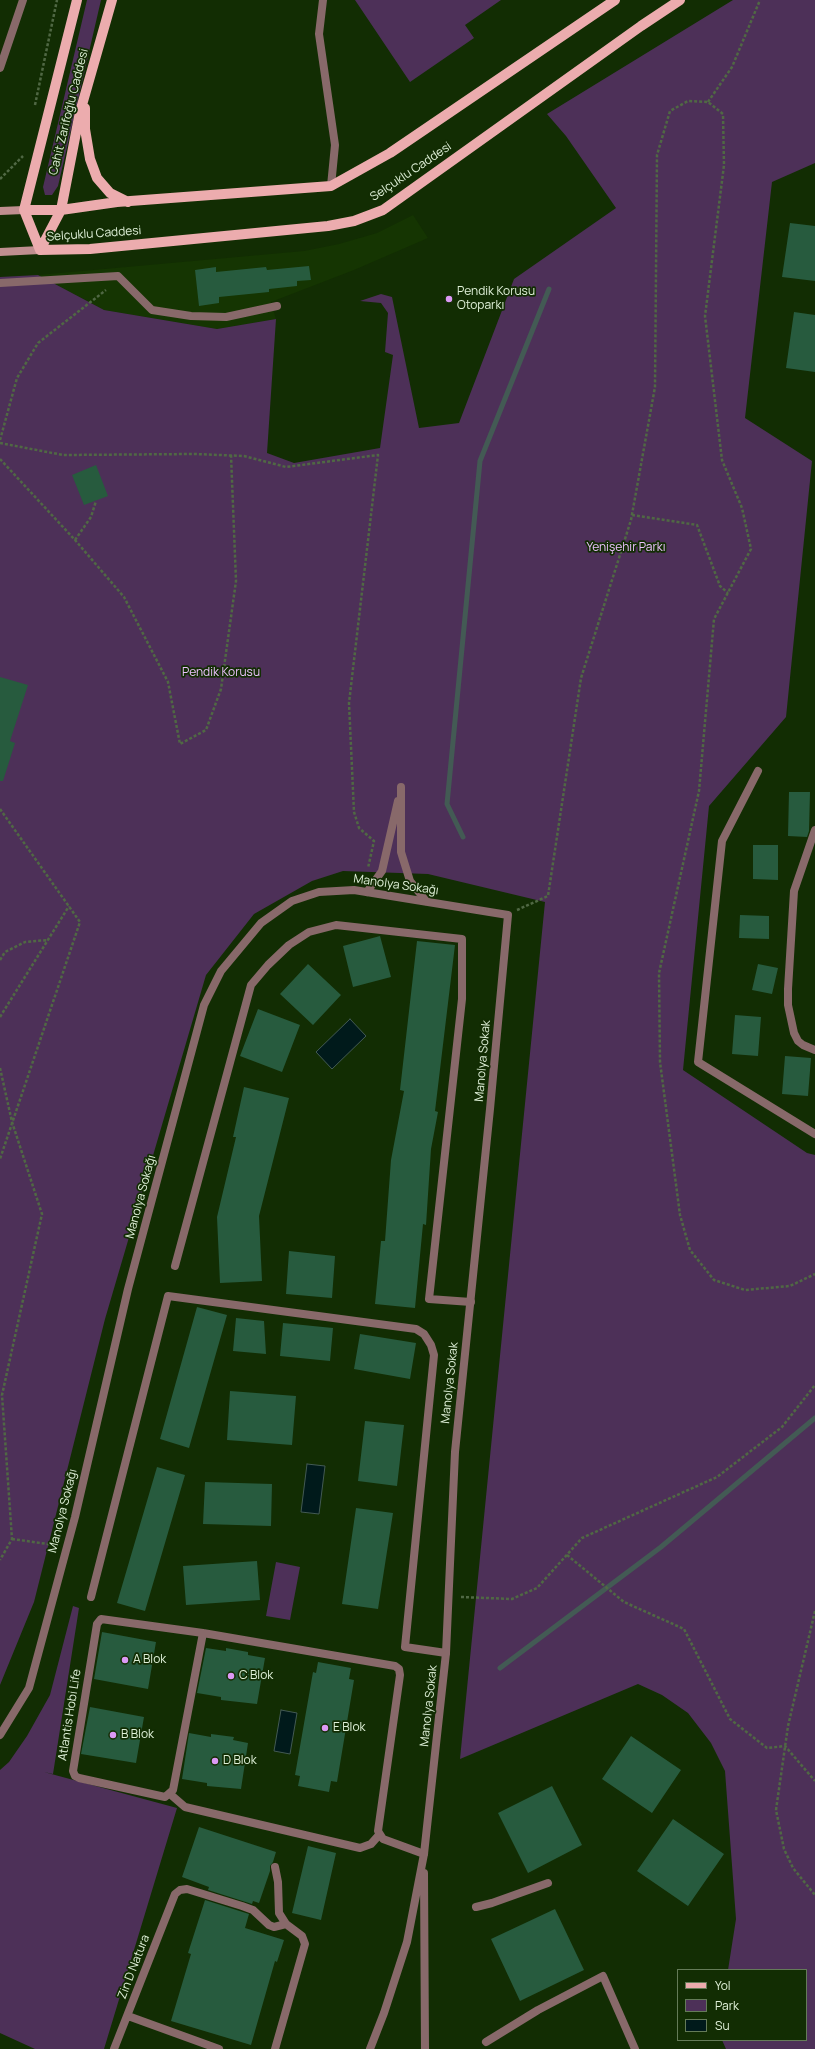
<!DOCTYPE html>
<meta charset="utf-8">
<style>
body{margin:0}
#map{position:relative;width:815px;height:2049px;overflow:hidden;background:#122d03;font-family:Manrope,sans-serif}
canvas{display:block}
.legend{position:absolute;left:677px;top:1969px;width:130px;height:72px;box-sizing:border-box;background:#122d03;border:1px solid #647b58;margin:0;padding:5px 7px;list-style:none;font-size:12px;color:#dff0d8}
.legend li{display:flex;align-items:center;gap:8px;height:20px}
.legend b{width:20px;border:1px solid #647b58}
</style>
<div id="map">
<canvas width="815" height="2049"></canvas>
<ul class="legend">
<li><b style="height:5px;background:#ecacae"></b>Yol</li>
<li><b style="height:11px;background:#4d3058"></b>Park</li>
<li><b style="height:11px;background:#001a1b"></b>Su</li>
</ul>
</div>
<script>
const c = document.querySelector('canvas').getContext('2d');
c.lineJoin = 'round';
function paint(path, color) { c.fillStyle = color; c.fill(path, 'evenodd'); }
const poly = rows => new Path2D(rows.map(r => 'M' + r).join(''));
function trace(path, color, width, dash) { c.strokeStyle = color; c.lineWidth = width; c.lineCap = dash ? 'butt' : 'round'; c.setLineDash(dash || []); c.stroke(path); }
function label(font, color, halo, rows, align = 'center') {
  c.font = font + ' Manrope,sans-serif'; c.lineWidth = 3.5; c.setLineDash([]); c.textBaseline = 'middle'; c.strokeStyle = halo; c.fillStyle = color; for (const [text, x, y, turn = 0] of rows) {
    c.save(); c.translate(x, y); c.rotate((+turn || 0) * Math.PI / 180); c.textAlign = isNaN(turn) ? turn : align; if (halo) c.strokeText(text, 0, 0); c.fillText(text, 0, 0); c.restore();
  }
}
const built = poly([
 [413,215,428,238,354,270,271,302,276,319,217,329,104,310,38,275,304,251,339,244,377,233]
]);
const green = poly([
 [87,0,101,0,58,186,52,195,45,195,43,187],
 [355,0,501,0,465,25,474,38,410,82],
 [733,0,815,0,815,163,772,182,745,418,812,461,786,717,709,806,683,1070,807,1153,815,1155,815,2049,726,2049,722,2040,806,2040,806,1970,728,1970,736,1919,725,1771,711,1743,688,1713,662,1695,638,1684,460,1759,545,902,428,874,343,871,312,881,254,914,206,975,105,1319,34,1602,0,1685,0,277,38,275,104,310,217,329,276,319,267,453,294,463,380,448,393,355,385,352,388,313,381,303,360,301,381,294,392,297,419,428,459,423,514,279,616,208,566,136,547,114],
 [276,1562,300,1567,290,1620,266,1616],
 [73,1606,79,1608,53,1774,44,1772,177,1808,104,2049,35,2049,0,2033,0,1770,9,1762,27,1736,50,1695]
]);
const water = poly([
 [350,1019,366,1036,332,1069,316,1052,350,1019],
 [307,1464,325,1466,319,1514,301,1512,307,1464],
 [281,1710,297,1713,290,1754,274,1751,281,1710]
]);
const stream = poly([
 [463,837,447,804,480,461,549,289],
 [500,1668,661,1547,815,1418]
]);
const building = poly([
 [790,223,815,226,815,281,782,277],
 [309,266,311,280,297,281,297,286,269,289,269,292,219,297,219,303,199,306,195,270,216,267,216,272,266,267,267,270],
 [794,312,815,315,815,372,786,368],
 [96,465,108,496,84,505,72,475],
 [0,677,28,685,10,741,15,743,3,781,0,781],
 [789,792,810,792,809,831,807,837,788,836],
 [753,845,778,845,778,880,753,879],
 [740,915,769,916,769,939,739,938],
 [380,936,391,977,353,987,343,946],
 [417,941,455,945,435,1111,438,1112,431,1149,426,1225,423,1224,415,1308,375,1304,381,1241,385,1241,391,1160,404,1091,400,1090],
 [308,964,341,995,313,1025,280,994],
 [758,964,778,968,772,994,752,990],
 [258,1009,300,1025,282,1072,240,1056],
 [735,1015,761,1017,758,1056,732,1054],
 [785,1056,811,1058,808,1096,782,1094],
 [244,1087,289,1098,259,1216,262,1281,220,1283,217,1217,236,1137,233,1137],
 [289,1251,335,1256,332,1298,286,1294],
 [197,1307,227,1315,189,1448,160,1439],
 [236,1318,264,1321,266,1354,233,1351],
 [283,1323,333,1328,330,1361,280,1356],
 [360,1334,416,1343,410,1379,354,1369],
 [230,1391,296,1396,292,1445,227,1440],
 [365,1421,404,1425,397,1486,358,1481],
 [157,1467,185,1475,145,1611,117,1603],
 [205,1482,272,1484,271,1526,203,1524],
 [356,1508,393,1513,378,1609,342,1604],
 [257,1561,260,1600,186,1605,183,1566],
 [102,1632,156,1642,148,1689,94,1679],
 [206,1648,226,1651,226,1648,248,1652,248,1655,265,1658,257,1704,221,1700,221,1697,197,1693],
 [318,1662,351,1668,349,1679,354,1680,337,1782,331,1781,329,1792,298,1786,300,1776,295,1775,313,1672,316,1673],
 [90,1707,144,1717,136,1763,81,1754],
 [189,1733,211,1737,211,1734,234,1737,233,1740,248,1743,241,1789,207,1786,207,1783,182,1779],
 [631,1736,681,1770,652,1813,602,1779],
 [552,1786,582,1845,528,1873,498,1813],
 [673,1819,724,1854,688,1906,637,1871],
 [199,1827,276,1852,273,1862,270,1866,270,1871,259,1903,253,1901,252,1904,208,1890,209,1887,182,1877],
 [308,1846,336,1853,321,1920,292,1913],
 [205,1900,249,1914,245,1928,284,1940,277,1962,275,1961,251,2045,171,2021,191,1954,188,1953],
 [555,1909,584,1970,520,2001,491,1939]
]);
const path = poly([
 [708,102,732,67,760,0],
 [35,105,57,0],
 [0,179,23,156],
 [0,440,17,378,38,343,106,290],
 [0,443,63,455,195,454,244,456,286,467,378,455,349,703,354,812,359,828,374,841,368,868],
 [0,459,75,540,124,597,168,682,180,744,206,730,221,689,236,581,231,455],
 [632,515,697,525,720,586,728,593],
 [75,540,91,517,96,501],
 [0,809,80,922,0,1159],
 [517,910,548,896,581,678,631,520,655,387,657,155,670,111,688,101,708,102,723,114,724,165,705,316,722,460,742,508,751,549,714,619,699,791,659,973,660,1062,680,1215,690,1250,714,1280,745,1290,790,1286,815,1274],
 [0,960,5,952,25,942,48,940],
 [0,1017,69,906],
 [0,1068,12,1122,42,1214,2,1395,12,1539,0,1560],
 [12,1539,55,1545],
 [567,1555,624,1602,684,1629,730,1719,767,1748,785,1746,815,1781],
 [461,1597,512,1599,537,1588,582,1538,717,1477,782,1427,815,1385],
 [815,1611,788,1726,776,1810,784,1849,793,1868,815,1895]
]);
const service = poly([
 [0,68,23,0],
 [0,283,118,276,152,310,191,316,226,317,277,306],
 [758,771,722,841,698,1062,815,1134],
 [401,787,401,852,410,881,426,901],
 [815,830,794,891,788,989,788,1005,794,1033,798,1041,803,1045,815,1050],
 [367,892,382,871,398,801],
 [175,1266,251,985,268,965,289,945,309,932,336,925,462,939,462,999,429,1299,471,1302],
 [91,1597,168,1296,416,1329,424,1334,431,1345,434,1355,405,1647,446,1653],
 [203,1633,173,1790,165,1797,79,1778,75,1776,73,1771,97,1624,101,1619,203,1633,395,1666,399,1669,400,1675,378,1831,383,1839,424,1854],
 [170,1794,185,1807,360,1848,371,1844,379,1835],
 [476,1907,492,1903,548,1883],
 [128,2016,219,2049],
 [486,2042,538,2010,603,1976,635,2049],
 [114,2049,175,1894,180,1890,187,1889,242,1906,253,1910,269,1925,274,1927,286,1924],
 [275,2049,305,1944,302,1936,286,1924,279,1913,278,1882,275,1867]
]);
const minor = poly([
 [323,0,319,34,335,145,331,186],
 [0,1735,29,1688,75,1517,128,1289,204,1005,221,971,261,923,292,901,319,892,354,890,508,915,490,1109,455,1452,446,1653,424,1854,407,1942,384,2013,370,2049],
 [424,1873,425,2049]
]);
const secondary = poly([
 [0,211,24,210],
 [0,252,40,250]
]);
const primary = poly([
 [85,108,85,129,90,159,97,178,110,193,128,202],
 [24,210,61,210,117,202,331,186,390,153,615,0],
 [24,210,77,0],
 [24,210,40,250],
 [40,250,90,249,328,226,354,221,383,210,641,26,680,0],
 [40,250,61,210,80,112,112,0]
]);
const markers = [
 [449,299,4,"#dc99f5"],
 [125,1660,4,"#dc99f5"],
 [231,1676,4,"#dc99f5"],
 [325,1728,4,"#dc99f5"],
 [113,1735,4,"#dc99f5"],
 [215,1761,4,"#dc99f5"]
];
const streetNames = [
 ["Cahit Zarifoğlu Caddesi",69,112,-76],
 ["Selçuklu Caddesi",411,172,-34],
 ["Selçuklu Caddesi",94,234,-4],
 ["Manolya Sokağı",396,885,8],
 ["Manolya Sokak",483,1061,-85],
 ["Manolya Sokağı",141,1197,-75],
 ["Manolya Sokak",450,1383,-84],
 ["Manolya Sokağı",63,1511,-76],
 ["Manolya Sokak",429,1706,-84],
 ["Atlantis Hobi Life",70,1715,-81],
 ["Zin D Natura",134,1967,-69]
];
const poiNames = [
 ["Pendik Korusu",457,292],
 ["Otoparkı",457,306],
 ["A Blok",133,1660],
 ["C Blok",239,1676],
 ["E Blok",333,1728],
 ["B Blok",121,1735],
 ["D Blok",223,1761]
];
const parkNames = [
 ["Yenişehir Parkı",626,548],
 ["Pendik Korusu",221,673]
];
paint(built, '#153502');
paint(green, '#4d3058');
paint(water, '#001a1b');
trace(water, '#435a54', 1);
trace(stream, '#435a54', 5);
paint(building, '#275b3e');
trace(path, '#506844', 2.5, [3, 2]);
trace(service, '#88696a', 8);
trace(minor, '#88696a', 8);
trace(secondary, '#c08f90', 8);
trace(primary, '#ecacae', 10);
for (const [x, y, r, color] of markers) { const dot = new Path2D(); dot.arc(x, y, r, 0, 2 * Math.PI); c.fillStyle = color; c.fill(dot); trace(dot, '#122d03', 1.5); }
label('12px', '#dff0d8', '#122d03', streetNames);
label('12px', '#dff0d8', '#122d03', poiNames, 'left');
label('12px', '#ecc1fe', '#122d03', parkNames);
</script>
